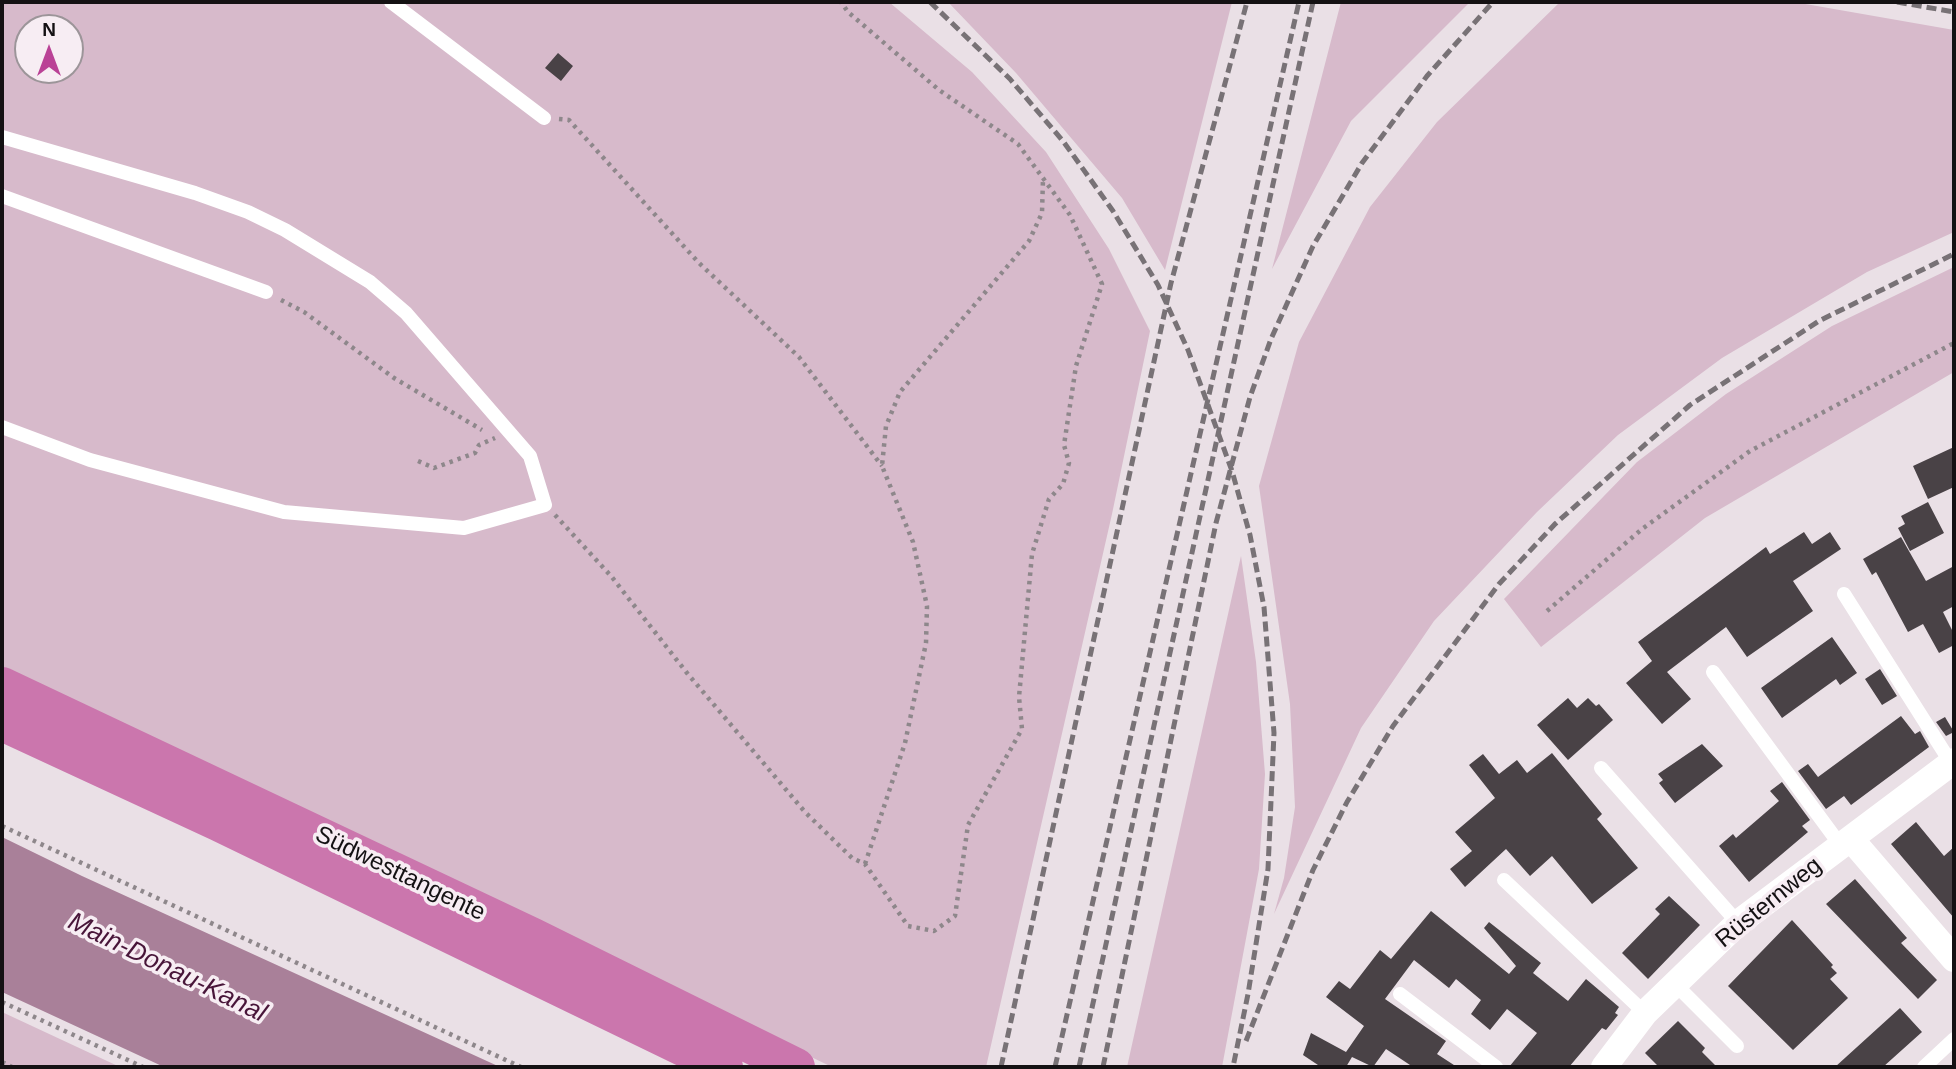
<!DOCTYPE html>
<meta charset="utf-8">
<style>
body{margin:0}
#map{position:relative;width:1956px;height:1069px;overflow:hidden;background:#eae0e6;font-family:Helvetica,sans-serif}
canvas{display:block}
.frame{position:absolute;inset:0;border:4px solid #141113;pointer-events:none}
.north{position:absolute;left:14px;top:14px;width:70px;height:70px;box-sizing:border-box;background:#f7edf3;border:2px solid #9c9599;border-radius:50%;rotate:0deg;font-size:19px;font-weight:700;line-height:28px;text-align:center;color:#141113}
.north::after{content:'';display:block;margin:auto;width:24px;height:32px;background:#ba4296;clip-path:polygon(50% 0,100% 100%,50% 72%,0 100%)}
</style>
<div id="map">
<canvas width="1956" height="1069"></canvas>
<div class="frame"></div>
<div class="north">N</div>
</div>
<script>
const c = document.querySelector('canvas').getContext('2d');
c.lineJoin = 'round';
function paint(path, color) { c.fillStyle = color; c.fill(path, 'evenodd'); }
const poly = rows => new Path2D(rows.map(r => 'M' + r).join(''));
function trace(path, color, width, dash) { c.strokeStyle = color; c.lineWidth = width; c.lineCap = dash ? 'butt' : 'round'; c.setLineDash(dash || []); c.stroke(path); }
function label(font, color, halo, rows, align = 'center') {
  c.font = font + ' Helvetica,sans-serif'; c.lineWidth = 7; c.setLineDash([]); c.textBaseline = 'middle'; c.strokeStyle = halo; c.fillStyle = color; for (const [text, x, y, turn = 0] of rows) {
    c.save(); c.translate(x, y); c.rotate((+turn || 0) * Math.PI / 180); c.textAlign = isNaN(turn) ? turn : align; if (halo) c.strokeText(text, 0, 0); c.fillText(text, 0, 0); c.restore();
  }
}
const green = poly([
 [2,2,889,2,972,72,1046,152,1109,249,1150,331,1112,514,986,1067,832,1067,2,669],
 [28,28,70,28,70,70,28,70],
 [948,2,1232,2,1165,270,1122,198,1016,73],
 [1341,2,1470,2,1351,121,1272,269],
 [1560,2,1794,2,1954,30,1954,232,1867,272,1722,358,1618,435,1537,512,1434,621,1361,728,1274,914,1284,878,1295,807,1290,704,1259,486,1299,342,1370,207,1437,122],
 [1954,267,1954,372,1705,518,1541,647,1504,599,1637,462,1726,394,1832,326],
 [1241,556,1256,662,1265,774,1259,869,1222,1067,1127,1067],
 [2,1012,120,1067,2,1067]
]);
const water = poly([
 [2,837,82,876,500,1067,164,1067,2,992]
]);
const building = poly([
 [558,53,573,66,561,81,545,68],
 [1954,447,1954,487,1928,499,1913,466],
 [1928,502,1944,533,1910,551,1898,528,1905,524,1901,516],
 [1804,532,1812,544,1830,532,1841,549,1793,581,1813,611,1747,657,1726,627,1667,672,1691,699,1662,724,1626,683,1652,661,1638,642,1766,547,1770,554],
 [1901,537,1926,581,1954,566,1954,606,1943,612,1954,634,1954,645,1939,653,1923,624,1908,632,1876,572,1872,575,1863,559],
 [1832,637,1857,673,1840,685,1836,679,1782,718,1761,688],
 [1880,669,1897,696,1882,705,1865,679],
 [1568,698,1577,708,1588,698,1596,706,1599,704,1613,720,1568,760,1537,725],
 [1901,716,1915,734,1920,731,1929,747,1851,805,1844,796,1826,809,1798,771,1808,764,1818,777],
 [1945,717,1954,732,1946,736,1936,722],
 [1702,744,1723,766,1675,803,1659,783,1663,780,1658,774],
 [1552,753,1602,814,1597,819,1638,868,1592,904,1552,856,1530,876,1506,849,1465,887,1450,869,1472,851,1455,832,1495,798,1469,765,1483,754,1499,774,1517,760,1527,773],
 [1782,782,1810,820,1802,826,1808,832,1749,882,1719,846,1733,834,1736,838,1779,801,1770,791],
 [1916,822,1944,856,1954,847,1954,918,1891,844],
 [1855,879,1907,938,1901,943,1937,980,1918,999,1826,904],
 [1669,896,1700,925,1648,979,1622,953,1660,914,1655,909],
 [1431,911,1509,974,1516,966,1484,928,1489,922,1541,963,1533,973,1568,1001,1586,979,1619,1007,1615,1013,1618,1015,1606,1030,1602,1028,1569,1067,1509,1067,1537,1033,1507,1009,1490,1030,1471,1014,1481,1000,1456,979,1449,988,1414,960,1385,999,1446,1041,1437,1054,1457,1067,1413,1067,1386,1049,1373,1067,1352,1057,1346,1067,1321,1067,1303,1055,1311,1033,1346,1052,1364,1026,1326,997,1339,981,1350,989,1380,950,1391,959],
 [1792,920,1833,965,1831,967,1837,973,1830,979,1848,998,1793,1050,1728,986],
 [1900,1008,1922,1032,1883,1067,1835,1067],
 [1678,1021,1705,1048,1702,1052,1717,1067,1659,1067,1645,1053]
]);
const path = poly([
 [559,119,569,120,699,263,799,357,882,466],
 [281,300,304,312,394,378,482,430],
 [418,461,434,468,475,453,479,445,495,438],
 [555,515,611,576,687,673,805,812,852,858,865,864,908,926,934,931,955,916,968,825,1022,729,1019,697,1032,554,1049,499,1063,484,1069,463,1064,445,1076,366,1102,284,1070,215,1018,144,939,90,848,12,841,2],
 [1547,611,1642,529,1750,451,1954,343],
 [2,826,521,1067],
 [865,864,905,743,926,643,927,606,913,542,882,466,886,426,900,392,1029,241,1042,213,1043,179],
 [2,1002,143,1067],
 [2,1062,12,1067]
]);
const lane = poly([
 [391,2,544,118],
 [2,137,195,193,248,212,285,230,370,282,406,313,530,456,545,505,464,528,284,512,90,460,2,427],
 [2,196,266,292],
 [1844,594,1951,763],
 [1713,672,1841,846],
 [1601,768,1738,923],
 [1504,880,1645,1013],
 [1675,984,1737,1046],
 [1400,994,1496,1067],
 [1924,1067,1954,1039]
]);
const street = poly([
 [1851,839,1954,959],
 [1604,1067,1645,1013,1738,923,1954,761]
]);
const highway = poly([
 [2,686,533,937,796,1067],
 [2,722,218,822,724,1067]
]);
const rail = poly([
 [930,2,1010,79,1063,141,1113,211,1158,285,1188,350,1232,471,1250,535,1264,607,1274,733,1268,869,1248,994,1233,1067],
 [1897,2,1954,12],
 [1246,1041,1313,870,1347,802,1393,726,1499,584,1555,524,1690,405,1819,321,1954,254],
 [1001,1067,1171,283,1247,2],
 [1055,1067,1299,2],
 [1079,1067,1313,2],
 [1103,1067,1216,523,1250,397,1271,339,1313,246,1362,163,1427,76,1493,2]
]);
const streetNames = [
 ["Südwesttangente",400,874,26],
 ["Rüsternweg",1769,903,-39]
];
const waterNames = [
 ["Main-Donau-Kanal",167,968,26]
];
paint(green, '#d7bacb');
paint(water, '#a98099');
paint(building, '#494246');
trace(path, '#8e878b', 4.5, [3.5, 5]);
trace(lane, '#fff', 14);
trace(street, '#fff', 26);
trace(highway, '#cb76ad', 38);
trace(rail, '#787276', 5, [10, 5]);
label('24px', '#141113', '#f7edf3', streetNames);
label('italic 26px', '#481539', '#f7edf3', waterNames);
</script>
